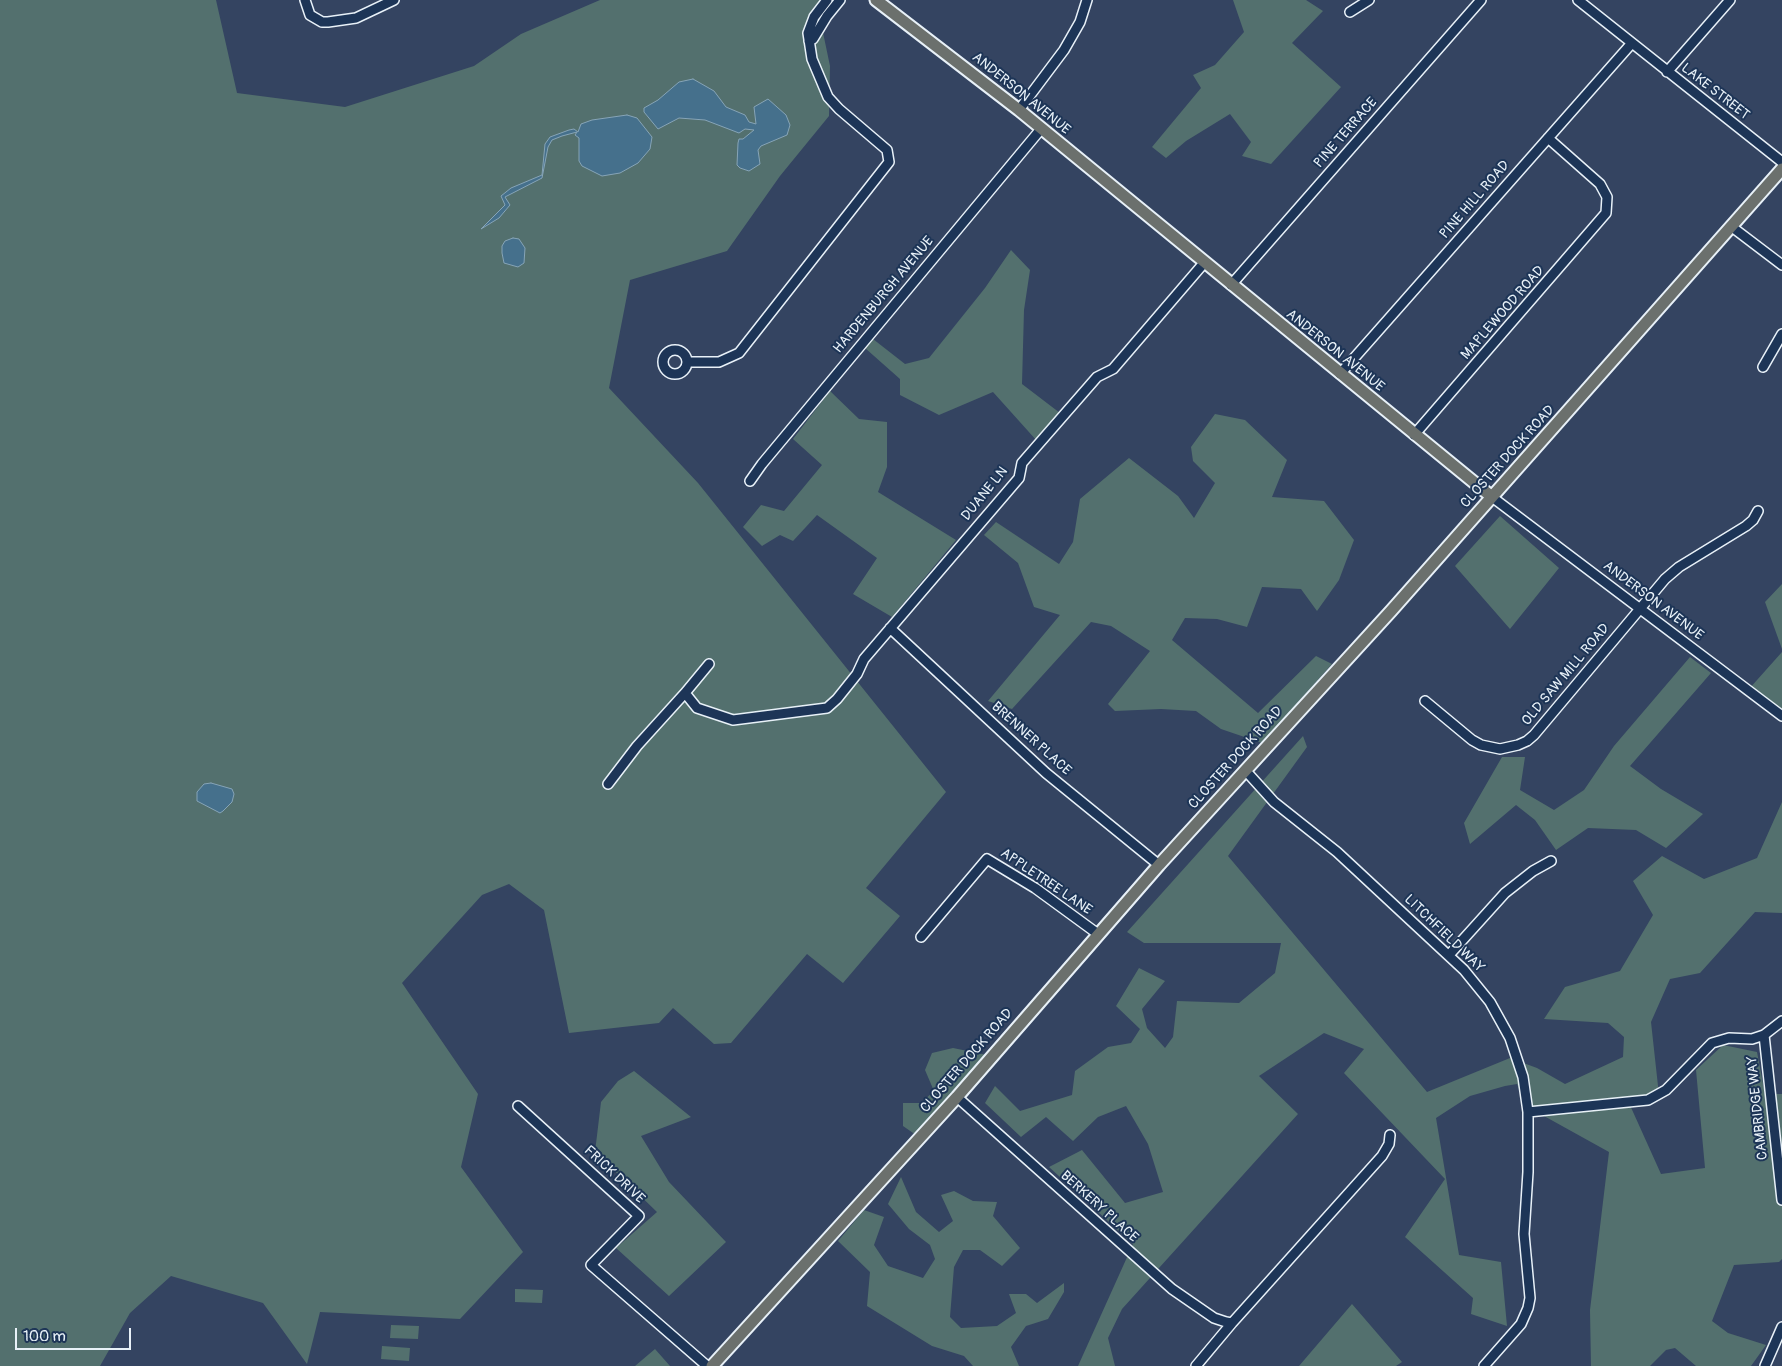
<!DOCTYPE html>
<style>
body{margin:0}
#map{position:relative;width:1782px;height:1366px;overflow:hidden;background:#344461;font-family:Pangolin,sans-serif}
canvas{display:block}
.scale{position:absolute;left:15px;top:1328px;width:116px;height:22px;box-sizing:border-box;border:2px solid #e8f1f8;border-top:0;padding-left:6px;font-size:15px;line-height:18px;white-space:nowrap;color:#e8f1f8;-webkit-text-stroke:4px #1d3557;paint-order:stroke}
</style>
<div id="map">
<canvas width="1782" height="1366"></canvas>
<div class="scale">100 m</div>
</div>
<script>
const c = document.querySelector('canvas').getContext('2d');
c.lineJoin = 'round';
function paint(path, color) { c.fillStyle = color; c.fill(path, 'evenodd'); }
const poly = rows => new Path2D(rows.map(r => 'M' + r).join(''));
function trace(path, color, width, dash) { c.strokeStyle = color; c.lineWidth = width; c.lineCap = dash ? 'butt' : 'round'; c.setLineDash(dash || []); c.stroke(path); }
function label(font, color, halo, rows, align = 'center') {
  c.font = font + ' Pangolin,sans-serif'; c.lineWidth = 4; c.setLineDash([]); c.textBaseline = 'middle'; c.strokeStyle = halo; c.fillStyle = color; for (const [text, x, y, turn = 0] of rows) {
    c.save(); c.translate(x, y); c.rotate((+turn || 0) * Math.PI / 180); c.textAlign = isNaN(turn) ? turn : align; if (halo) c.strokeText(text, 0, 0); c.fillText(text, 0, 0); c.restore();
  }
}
const green = poly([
 [0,0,216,0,237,93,345,107,474,66,521,34,600,0,820,0,821,23,830,66,829,116,780,176,727,251,630,280,609,388,698,483,946,792,866,888,900,916,843,983,807,954,731,1043,714,1044,673,1008,659,1023,569,1033,544,910,509,884,482,895,402,983,478,1094,461,1167,523,1252,460,1319,320,1312,307,1364,263,1303,171,1276,130,1313,100,1366,0,1366],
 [1233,0,1306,0,1323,11,1292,43,1341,87,1271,164,1242,156,1251,142,1230,114,1186,141,1166,158,1152,147,1201,88,1193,75,1215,65,1244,32],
 [1011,250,1030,270,1024,310,1022,384,1060,413,1037,441,993,392,939,415,900,395,900,379,865,348,873,339,905,364,929,358,985,288],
 [830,391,859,419,887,422,887,467,878,492,956,540,892,617,853,594,877,558,817,515,793,541,780,535,762,546,743,527,761,505,784,511,822,465,793,439],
 [1215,414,1245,420,1287,460,1272,497,1324,501,1354,540,1339,580,1317,611,1301,589,1262,587,1247,627,1217,619,1185,618,1172,640,1258,713,1316,656,1332,664,1262,743,1221,729,1196,711,1161,709,1115,711,1108,704,1150,651,1111,626,1091,622,1012,709,988,701,1060,615,1034,607,1018,563,984,535,996,522,1059,564,1073,542,1080,499,1129,458,1178,496,1194,518,1215,483,1193,461,1191,447],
 [1500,516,1559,568,1510,629,1455,566],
 [1782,584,1782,649,1765,602],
 [1782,652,1782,714,1749,689],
 [1690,657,1711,673,1630,766,1661,789,1703,814,1666,848,1636,830,1588,828,1556,850,1535,820,1516,805,1470,844,1464,823,1502,757,1525,757,1520,790,1554,810,1584,790,1614,746],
 [1303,736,1307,747,1228,856,1427,1092,1510,1058,1537,1068,1565,1084,1623,1057,1624,1037,1608,1023,1544,1019,1565,987,1620,971,1653,915,1633,881,1662,856,1704,879,1757,858,1782,802,1782,913,1755,912,1700,973,1670,979,1651,1022,1659,1095,1629,1103,1661,1174,1705,1168,1696,1070,1723,1045,1757,1052,1765,1094,1782,1094,1782,1259,1779,1262,1734,1265,1712,1321,1728,1333,1766,1345,1751,1366,1696,1366,1675,1348,1666,1350,1650,1366,1591,1366,1590,1310,1609,1152,1526,1106,1517,1084,1505,1086,1470,1096,1436,1118,1459,1255,1501,1262,1507,1326,1471,1314,1473,1298,1405,1237,1445,1179,1344,1073,1364,1049,1324,1033,1259,1076,1298,1114,1122,1309,1108,1338,1115,1366,1078,1366,1133,1244,1049,1167,1082,1150,1125,1203,1163,1192,1148,1144,1126,1106,1098,1117,1073,1141,1046,1117,1021,1137,985,1103,995,1086,1020,1111,1072,1095,1075,1071,1108,1047,1131,1043,1140,1029,1116,1006,1139,968,1165,981,1142,1009,1147,1028,1165,1048,1173,1037,1177,1001,1239,1003,1275,973,1281,943,1144,943,1127,932],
 [953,1048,987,1055,916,1135,903,1126,903,1103,921,1103,934,1091,925,1070,932,1053],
 [634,1071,691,1117,641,1136,669,1182,726,1242,669,1296,616,1248,657,1212,595,1152,601,1102,618,1081],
 [901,1177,916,1212,939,1232,953,1221,941,1195,954,1191,973,1201,997,1202,993,1216,1020,1248,1002,1266,980,1250,963,1250,954,1267,950,1317,961,1328,997,1326,1016,1313,1009,1294,1026,1294,1037,1303,1064,1283,1064,1292,1048,1319,1026,1326,1011,1347,1019,1366,973,1366,964,1356,932,1346,867,1306,870,1272,838,1241,864,1210,884,1217,874,1245,888,1266,923,1278,935,1259,930,1245,909,1229,888,1204],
 [515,1289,543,1290,542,1303,515,1302],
 [1352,1304,1402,1362,1396,1366,1299,1366],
 [391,1325,419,1326,418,1339,390,1338],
 [382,1346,410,1348,409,1361,381,1359],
 [655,1349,670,1366,635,1366]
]);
const water = poly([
 [693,79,714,91,726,107,745,115,749,122,756,124,754,107,768,99,786,115,790,125,787,135,761,146,758,150,760,164,749,171,740,168,737,165,738,143,739,139,743,139,754,130,745,129,739,133,705,120,679,118,658,129,644,112,644,108,658,100,679,82,693,79],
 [627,115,637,118,652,137,650,149,638,163,620,173,602,176,582,166,579,161,579,138,575,135,577,132,562,136,552,140,548,147,542,178,505,197,510,205,499,218,481,229,505,205,501,196,511,188,542,175,545,144,550,137,569,130,574,129,578,132,581,124,592,120,627,115],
 [513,238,519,239,525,248,524,263,518,267,504,263,502,253,502,246,505,241,513,238],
 [211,783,232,789,234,794,232,802,223,811,220,813,197,801,197,792,204,784,211,783]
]);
const minor = poly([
 [305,0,310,15,322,22,328,22,356,18,394,0],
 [1578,0,1782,162],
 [1350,12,1369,0],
 [809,41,813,39,827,16,840,0],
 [1667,72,1730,0],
 [1019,110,1064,50,1080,22,1087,0],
 [1732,227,1782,265],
 [1231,285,1481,0],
 '663 362a12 12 0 1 1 24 0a12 12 0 1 1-24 0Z',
 [687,362,719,362,739,353,889,162,887,150,839,109,828,97,812,59,808,33,814,17,827,0],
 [1763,367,1782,334],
 [1340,374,1632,43],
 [1414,435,1606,213,1607,197,1600,184,1548,138],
 [750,481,762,464,1041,129],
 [1492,497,1782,716],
 [890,628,1046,773,1159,865],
 [685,693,709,664],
 [1425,701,1472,740,1481,745,1500,749,1518,745,1527,741,1534,735,1665,579,1679,567,1746,526,1753,520,1758,511],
 [1245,770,1274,802,1337,852,1464,970,1490,1002,1510,1038,1523,1077,1528,1112,1528,1172,1524,1234,1530,1298,1528,1308,1521,1324,1484,1366],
 [608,784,637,746,685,693,697,708,733,720,827,708,837,699,857,674,864,659,1019,478,1022,463,1097,377,1113,369,1204,263],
 [921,937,987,859,1035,888,1098,934],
 [1449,955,1505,893,1533,871,1551,861],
 [1782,1021,1764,1035,1782,1200],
 [957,1097,1172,1289,1214,1318,1226,1322,1232,1323,1382,1156,1389,1144,1390,1135],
 [518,1106,639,1216,591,1265,707,1366],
 [1528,1112,1648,1100,1666,1090,1712,1043,1729,1038,1752,1039,1764,1035],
 [1196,1366,1232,1323],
 [1765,1366,1782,1327]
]);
const major = poly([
 [876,0,1019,110,1492,497],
 [712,1366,957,1097,1159,865,1391,611,1782,169]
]);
const streetNames = [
 ["LAKE STREET",1715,92,38],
 ["ANDERSON AVENUE",1021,94,39],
 ["PINE TERRACE",1346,133,-49],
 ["PINE HILL ROAD",1475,200,-49],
 ["HARDENBURGH AVENUE",884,295,-50],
 ["MAPLEWOOD ROAD",1503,313,-49],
 ["ANDERSON AVENUE",1335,351,39],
 ["CLOSTER DOCK ROAD",1508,457,-48],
 ["DUANE LN",985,494,-51],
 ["ANDERSON AVENUE",1653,601,37],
 ["OLD SAW MILL ROAD",1566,675,-50],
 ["BRENNER PLACE",1031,739,42],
 ["CLOSTER DOCK ROAD",1236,758,-48],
 ["APPLETREE LANE",1046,882,34],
 ["LITCHFIELD WAY",1444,934,44],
 ["CLOSTER DOCK ROAD",967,1061,-49],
 ["CAMBRIDGE WAY",1758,1108,-96],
 ["FRICK DRIVE",614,1175,43],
 ["BERKERY PLACE",1099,1207,42]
];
paint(green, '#53706e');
paint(water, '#45708c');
trace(water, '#86a4b7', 1);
trace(minor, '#e8f1f8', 12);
trace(major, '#e8f1f8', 15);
trace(minor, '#1d3557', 9);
trace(major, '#6b706d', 11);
label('14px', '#e8f1f8', '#1d3557', streetNames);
</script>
